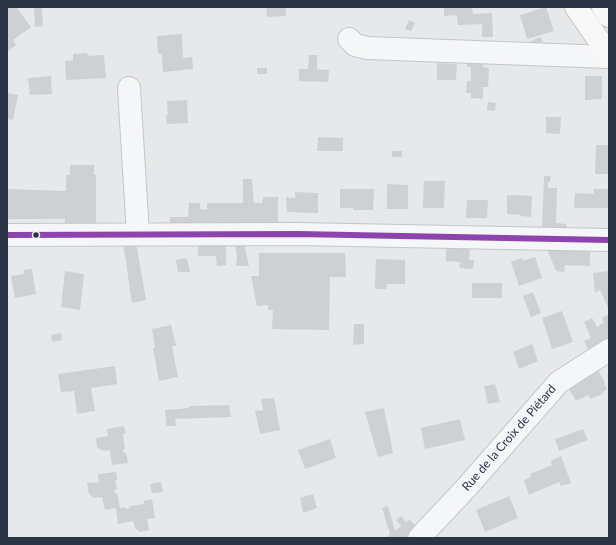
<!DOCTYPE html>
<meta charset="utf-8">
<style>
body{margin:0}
#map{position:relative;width:616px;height:545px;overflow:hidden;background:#e6e8ea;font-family:Lato,sans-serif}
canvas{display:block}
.frame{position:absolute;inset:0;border:8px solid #2b3445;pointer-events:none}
</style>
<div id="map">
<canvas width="616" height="545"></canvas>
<div class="frame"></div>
</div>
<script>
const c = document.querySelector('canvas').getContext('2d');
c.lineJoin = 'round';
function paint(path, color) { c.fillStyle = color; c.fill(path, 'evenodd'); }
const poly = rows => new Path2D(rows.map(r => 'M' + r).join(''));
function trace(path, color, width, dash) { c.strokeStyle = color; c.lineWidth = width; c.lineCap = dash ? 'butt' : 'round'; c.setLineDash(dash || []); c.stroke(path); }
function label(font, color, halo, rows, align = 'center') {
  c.font = font + ' Lato,sans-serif'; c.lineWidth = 4; c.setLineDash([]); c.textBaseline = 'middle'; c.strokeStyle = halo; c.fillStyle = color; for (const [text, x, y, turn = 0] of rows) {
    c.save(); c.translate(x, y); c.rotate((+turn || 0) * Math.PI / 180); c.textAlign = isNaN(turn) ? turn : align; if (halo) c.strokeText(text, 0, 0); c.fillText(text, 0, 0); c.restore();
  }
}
const building = poly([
 [7,7,16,7,31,27,13,40,16,45,7,52],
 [34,7,42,7,43,26,35,27],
 [266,7,286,7,286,16,267,17],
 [444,7,472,7,473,14,492,13,493,37,482,37,482,24,458,25,457,15,444,16],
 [546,7,554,31,527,39,520,15],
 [409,20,415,23,411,31,405,29],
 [182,34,183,58,192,57,193,69,163,72,162,54,158,54,157,36],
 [541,37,543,45,534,48,531,41],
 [87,53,88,56,104,55,106,78,66,80,65,61,73,60,73,54],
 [309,55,317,55,317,69,329,70,328,82,299,81,299,69,308,69],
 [467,56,484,56,483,67,489,68,488,87,483,87,483,99,471,98,471,93,466,93,467,81,471,81,471,67,467,67],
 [437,63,457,64,456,80,437,80],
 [257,68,267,68,267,74,257,74],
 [51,76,52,94,30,95,28,78],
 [585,76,602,76,602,99,585,100],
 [7,93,18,95,13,120,7,119],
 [187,100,188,123,167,124,166,115,168,115,167,101],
 [488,102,496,103,495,111,487,110],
 [546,117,561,117,560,134,546,133],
 [318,137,343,138,343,151,317,151],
 [596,145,609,145,609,174,595,174],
 [392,151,402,151,402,157,392,157],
 [70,165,94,165,94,175,96,175,96,226,65,226,65,219,7,219,7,189,66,191,66,175,70,175],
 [544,176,551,176,550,182,548,182,548,188,557,188,556,223,566,224,566,230,542,229],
 [243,179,252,179,254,203,262,203,263,197,278,197,278,226,170,226,170,217,188,217,189,203,200,203,200,209,207,210,207,203,243,203],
 [424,181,445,181,444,208,423,208],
 [387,184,408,185,408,209,387,209],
 [340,189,374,189,373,210,353,210,353,208,340,208],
 [594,189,608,189,609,190,609,208,574,208,575,193,594,194],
 [295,192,318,193,318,213,287,212,286,197,295,198],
 [507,195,532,196,531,217,521,216,521,215,507,214],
 [467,200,488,200,487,218,466,218],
 [123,242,136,243,146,300,132,303],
 [198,243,226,243,226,265,217,266,216,256,198,256],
 [244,243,249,266,236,266,237,256,235,244],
 [446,246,470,247,469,260,474,260,473,269,459,268,460,262,446,261],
 [547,249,590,250,590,266,565,265,564,272,556,271],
 [259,253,345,253,346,277,330,277,329,330,272,329,273,310,268,310,268,305,257,306,251,276,259,276],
 [535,257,542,278,519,286,511,262,522,258,524,261],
 [187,258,190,272,178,272,176,260],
 [376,259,405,260,405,284,387,284,386,289,375,289],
 [32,269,36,294,15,298,11,276,24,274,24,270],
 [65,271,84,274,80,310,61,307],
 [609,271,609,310,600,290,595,293,593,273],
 [472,283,502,283,502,298,472,298],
 [533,292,541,313,531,317,523,296],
 [562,311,573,342,552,349,542,318],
 [609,314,609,344,591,356,584,341,591,338,584,322,592,318,597,327,604,322,602,318],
 [354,324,364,324,364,344,353,345],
 [171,325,176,346,172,346,178,377,159,381,153,348,155,348,152,329],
 [61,333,62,340,52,342,51,335],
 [532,344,538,361,519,369,513,352],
 [115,366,117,384,91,388,95,411,77,414,74,391,61,392,58,374],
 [597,368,605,383,604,384,607,389,600,395,590,399,588,395,576,401,568,387],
 [495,384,500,402,488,404,484,386],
 [274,398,280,430,260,434,255,411,263,410,261,399],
 [229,405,231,417,175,419,176,426,166,426,165,410,189,408,189,406],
 [384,408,393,453,378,457,365,412],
 [460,419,465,440,425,449,421,428],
 [124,426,126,433,123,434,125,449,123,449,124,453,126,453,128,463,112,465,110,450,103,451,97,447,96,438,108,436,107,429],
 [583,429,588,440,559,451,555,439],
 [330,439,336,458,305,469,298,450],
 [561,456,571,483,561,486,559,482,529,495,524,480,531,477,530,474,552,465,551,461],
 [116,472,117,480,115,480,117,489,114,490,115,494,117,493,120,508,125,507,126,509,130,508,130,506,144,504,144,501,152,499,155,518,147,519,149,530,140,532,135,528,133,521,118,524,116,508,105,510,102,497,94,498,89,494,87,483,99,482,98,474],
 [161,482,163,492,152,493,150,484],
 [313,494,317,508,303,513,300,498],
 [509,496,518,518,485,532,476,510],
 [388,506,395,531,401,526,396,520,401,516,406,522,409,519,419,529,410,538,386,538,390,534,382,508]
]);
const minor = poly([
 [349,39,355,45,367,48,609,57],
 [129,88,138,234],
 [7,235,298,234,609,240],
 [419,538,467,487,559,382,609,350]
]);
const major = poly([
 [576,7,609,55],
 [603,7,609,16]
]);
const bus1 = poly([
 [7,235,298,234,609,240]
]);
const markers = [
 [36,235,3.5,"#2b3445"]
];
const streetNames = [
 ["Rue de la Croix de Piétard",509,438,-49]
];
paint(building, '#ced0d3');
trace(minor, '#c4c6c8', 24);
trace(major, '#c2c5c8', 24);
trace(minor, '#f5f6f7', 22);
trace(major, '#f8f8f8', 22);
trace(bus1, '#8e44ad', 6);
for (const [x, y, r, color] of markers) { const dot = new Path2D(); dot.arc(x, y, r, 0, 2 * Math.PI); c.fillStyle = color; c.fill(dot); trace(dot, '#f4f6f9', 1.5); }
label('12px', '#2b3445', '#f4f6f9', streetNames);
</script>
